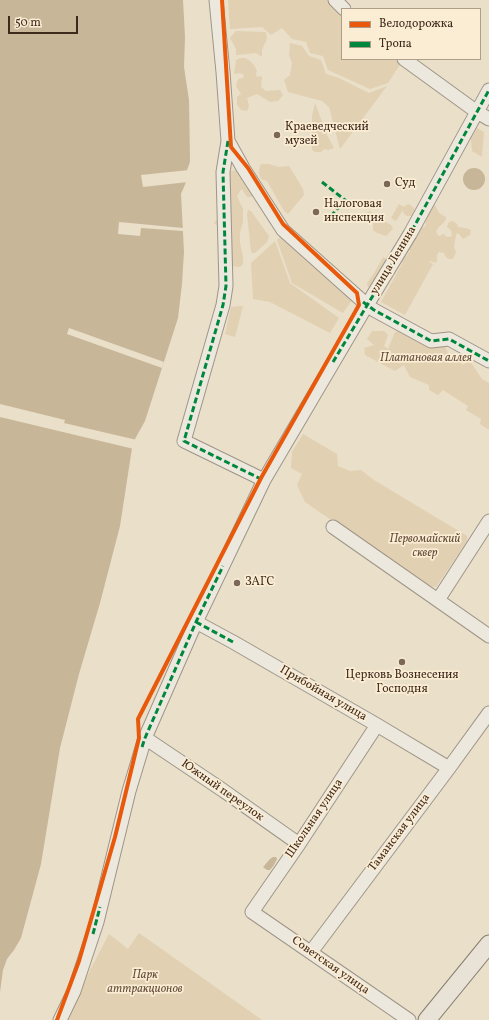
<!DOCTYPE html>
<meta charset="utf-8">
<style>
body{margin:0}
#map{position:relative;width:489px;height:1020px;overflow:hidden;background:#eadfc9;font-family:Vollkorn,serif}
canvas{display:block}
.legend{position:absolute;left:341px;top:8px;width:140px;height:52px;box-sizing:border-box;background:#faedd3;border:1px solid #af9e8a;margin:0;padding:5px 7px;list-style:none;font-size:12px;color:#3f281c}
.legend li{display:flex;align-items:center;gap:8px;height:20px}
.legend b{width:20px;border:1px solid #af9e8a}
.scale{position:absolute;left:8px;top:16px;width:70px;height:18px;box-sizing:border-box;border:2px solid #3f281c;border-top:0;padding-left:5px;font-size:12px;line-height:14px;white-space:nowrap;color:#3f281c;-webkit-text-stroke:3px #faedd3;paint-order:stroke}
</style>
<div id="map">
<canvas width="489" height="1020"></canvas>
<ul class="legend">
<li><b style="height:5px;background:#e8590c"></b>Велодорожка</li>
<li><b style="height:5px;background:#00873e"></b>Тропа</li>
</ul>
<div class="scale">50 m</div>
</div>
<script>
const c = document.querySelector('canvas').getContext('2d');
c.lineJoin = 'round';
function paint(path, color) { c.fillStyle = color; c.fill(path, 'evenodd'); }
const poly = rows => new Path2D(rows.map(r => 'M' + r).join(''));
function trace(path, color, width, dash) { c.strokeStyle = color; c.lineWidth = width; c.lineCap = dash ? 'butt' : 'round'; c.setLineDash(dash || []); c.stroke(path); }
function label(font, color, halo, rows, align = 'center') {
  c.font = font + ' Vollkorn,serif'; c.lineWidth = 3.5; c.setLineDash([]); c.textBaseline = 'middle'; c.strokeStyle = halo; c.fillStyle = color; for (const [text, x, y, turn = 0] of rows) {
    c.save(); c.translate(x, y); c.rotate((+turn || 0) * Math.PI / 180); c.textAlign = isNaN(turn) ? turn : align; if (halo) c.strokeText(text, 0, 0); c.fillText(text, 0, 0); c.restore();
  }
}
const green = poly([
 [228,0,331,0,342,12,342,59,397,59,401,63,388,83,370,89,328,70,323,56,310,53,306,42,292,39,282,28,271,35,262,27,230,29],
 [236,31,266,32,267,39,262,50,262,57,256,53,236,55,236,49,230,38],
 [290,43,302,46,309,56,321,60,326,74,339,78,369,93,387,86,340,149,329,107,322,101,288,92,284,80,290,75,292,63,289,55],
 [240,58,245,58,250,61,254,65,257,71,256,74,257,77,262,76,262,78,261,87,266,91,280,90,283,95,278,101,270,102,257,94,247,98,249,106,247,111,241,110,237,104,237,97,241,94,236,86,238,79,243,78,244,75,240,73,234,74,236,60],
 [315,103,327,135,334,148,328,150,324,149,321,152,315,152,312,150,312,116],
 [477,128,484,132,482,157,472,151,471,138],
 [263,164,269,164,279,167,289,166,303,189,304,195,288,214,284,211,267,181,261,179,259,173,260,165],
 [238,170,243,177,246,187,252,193,252,197,247,197,242,189,240,191,237,196,243,209,243,222,240,232,240,243,243,257,243,264,240,267,231,266,222,229,214,223,219,217,230,171],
 [399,204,404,207,406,205,409,204,413,207,415,211,412,216,407,216,404,214,403,210,396,221,391,218],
 [430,205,435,205,439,213,446,217,445,221,439,227,436,231,437,234,439,236,444,234,445,236,448,237,452,236,451,230,447,227,449,222,453,221,457,224,458,227,466,228,471,230,470,235,463,239,458,233,456,235,454,247,456,252,453,259,449,259,446,257,444,253,439,252,437,255,437,261,436,263,430,261,429,262,433,264,405,315,381,302,403,262,400,262,403,253,406,257,409,252,410,252,405,238,419,229,426,226,425,221,422,219],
 [248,210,251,211,269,236,267,242,255,253,252,253,251,252,247,214],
 [370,211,378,217,391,225,393,229,386,236,377,233,373,230,373,223,367,220,365,216,366,213],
 [283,234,354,297,343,313,292,283,277,240],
 [275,241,290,283,339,318,330,333,270,302,253,299,251,263],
 [383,257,387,259,371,289,368,287,367,283,373,275],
 [243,306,235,337,225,334,231,307],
 [403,330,442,342,450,356,459,358,462,365,470,361,482,379,489,383,489,430,480,424,481,419,466,410,468,406,443,390,438,395,429,390,429,385,410,377,404,365,395,371,365,355,364,348,374,345,367,339,372,331,384,331,388,335,384,346,388,349,395,332],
 [303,434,337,454,338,466,350,471,361,470,374,480,467,536,467,541,436,587,427,586,305,502,297,485,302,474,291,468,292,452],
 [139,933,262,1020,64,1020,109,934,128,949]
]);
const water = poly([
 [0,0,183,0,185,37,184,67,189,100,190,162,187,170,186,182,181,194,184,252,182,284,178,318,145,421,135,439,132,448,120,526,100,603,79,674,60,748,41,864,21,938,14,950,7,959,3,970,0,992],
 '463 179a11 11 0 1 1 22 0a11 11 0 1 1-22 0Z',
 [273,857,276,857,277,859,274,865,270,870,267,870,263,867,264,866,270,859]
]);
const pier = poly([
 [189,170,188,182,143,187,141,175],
 [119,222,183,228,183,231,141,228,140,236,118,234],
 [69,328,164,362,162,368,67,334],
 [0,404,65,420,64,423,137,440,134,449,0,417]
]);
const minor = poly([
 [216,0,223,72,228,141,223,172,226,286,223,305,184,441,264,480],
 [335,0,344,9],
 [404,59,477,112,489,119],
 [228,141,243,168,283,230,367,305,374,310,431,341,449,339,489,361],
 [333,527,489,636],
 [438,600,489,521],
 [196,622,233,642,377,725,449,768],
 [377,725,299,844,252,912,409,1020],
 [145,738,224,791,299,844],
 [311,952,449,768,489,713],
 [60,1020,74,991,97,922,129,791,145,738,196,622,264,480,367,305,410,234,489,90]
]);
const major = poly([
 [427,1020,489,944]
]);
const quiet = poly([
 [228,141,223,172,226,286,223,305,184,441,263,480],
 [322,182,345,200,331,216],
 [363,302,374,310,431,341,449,339,489,361],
 [333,362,410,234,489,90],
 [196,622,233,642],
 [142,747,145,738,196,622,223,566],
 [93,934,100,907]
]);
const cycleway = poly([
 [57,1020,79,961,115,837,139,738,138,719,261,478,359,305,357,293,283,224,248,168,231,147,222,0]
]);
const markers = [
 [277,135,4,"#7b6859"],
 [387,184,4,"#7b6859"],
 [316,212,4,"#7b6859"],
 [237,583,4,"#7b6859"],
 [402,662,4,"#7b6859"]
];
const poiNames = [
 ["Краеведческий",285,128],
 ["музей",285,142],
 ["Суд",395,184],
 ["Налоговая",324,205],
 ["инспекция",324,219],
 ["ЗАГС",245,583],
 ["Церковь Вознесения",402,676,"center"],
 ["Господня",402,690,"center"]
];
const streetNames = [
 ["улица Ленина",394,261,-59],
 ["Прибойная улица",323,694,30],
 ["Южный переулок",222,791,35],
 ["Школьная улица",315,819,-56],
 ["Таманская улица",400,833,-53],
 ["Советская улица",330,966,35]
];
const parkNames = [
 ["Платановая аллея",426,359],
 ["Первомайский",425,540],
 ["сквер",425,554],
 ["Парк",145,976],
 ["аттракционов",145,990]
];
paint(green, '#e1d0b2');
paint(water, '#c8b699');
paint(pier, '#eadfc9');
trace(minor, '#9e9587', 15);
trace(major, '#867d70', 19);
trace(minor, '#ede8dd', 13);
trace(major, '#e9e3d7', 17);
trace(quiet, '#00873e', 3, [6, 3]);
trace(cycleway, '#e8590c', 4);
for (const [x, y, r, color] of markers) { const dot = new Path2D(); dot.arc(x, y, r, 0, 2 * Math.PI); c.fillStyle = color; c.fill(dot); trace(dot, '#faedd3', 1.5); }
label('12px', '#3f281c', '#faedd3', poiNames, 'left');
label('12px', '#3f281c', '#faedd3', streetNames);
label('italic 12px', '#664f3d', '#faedd3', parkNames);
</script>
